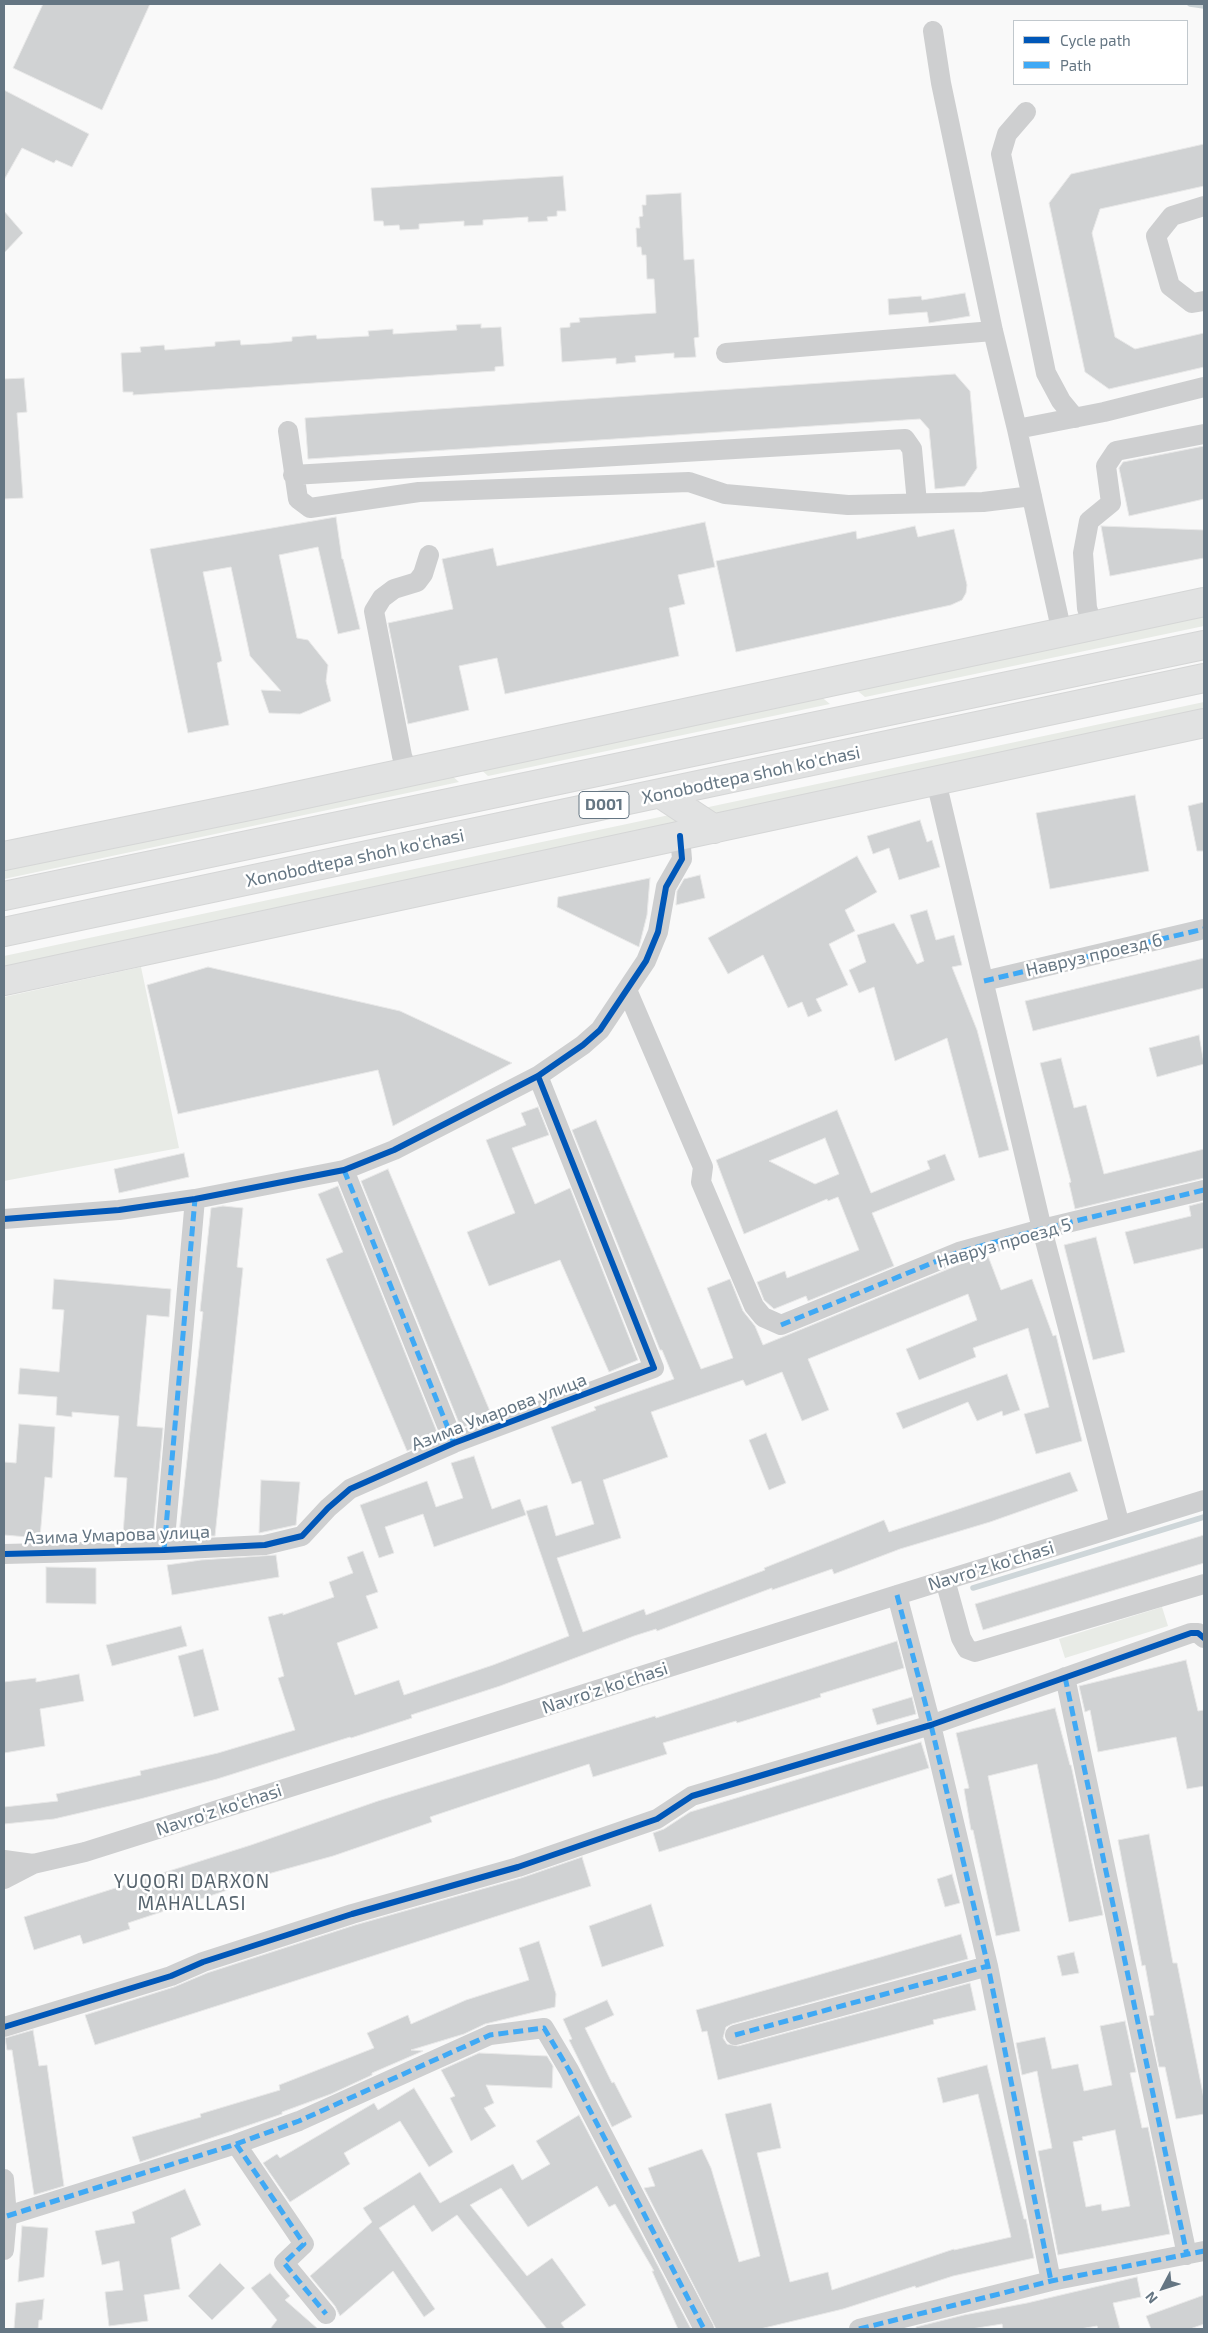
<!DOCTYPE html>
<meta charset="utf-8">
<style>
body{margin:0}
#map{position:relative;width:1208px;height:2333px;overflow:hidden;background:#f9f9f9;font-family:"Exo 2",sans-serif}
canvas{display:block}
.frame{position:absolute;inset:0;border:5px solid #657683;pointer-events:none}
.legend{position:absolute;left:1013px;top:20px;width:175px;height:65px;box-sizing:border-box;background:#fff;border:1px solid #c1c8cd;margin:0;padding:6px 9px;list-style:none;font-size:15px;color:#657683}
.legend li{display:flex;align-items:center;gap:10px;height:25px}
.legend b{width:25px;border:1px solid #c1c8cd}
.north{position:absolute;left:1138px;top:2263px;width:50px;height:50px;-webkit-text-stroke:4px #fff;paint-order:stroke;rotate:230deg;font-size:14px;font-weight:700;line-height:20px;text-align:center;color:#657683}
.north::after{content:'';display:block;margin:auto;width:18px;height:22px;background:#657683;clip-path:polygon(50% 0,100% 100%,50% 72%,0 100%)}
</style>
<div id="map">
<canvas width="1208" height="2333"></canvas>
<div class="frame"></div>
<ul class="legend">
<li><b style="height:6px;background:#0057b8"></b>Cycle path</li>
<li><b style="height:6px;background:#3fa9f5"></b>Path</li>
</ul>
<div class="north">N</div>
</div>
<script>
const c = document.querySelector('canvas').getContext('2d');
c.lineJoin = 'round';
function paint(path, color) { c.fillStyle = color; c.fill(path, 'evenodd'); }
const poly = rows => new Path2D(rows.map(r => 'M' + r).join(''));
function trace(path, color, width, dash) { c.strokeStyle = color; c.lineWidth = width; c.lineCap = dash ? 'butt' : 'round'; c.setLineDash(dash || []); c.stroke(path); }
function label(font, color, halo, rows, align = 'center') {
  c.font = font + ' "Exo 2",sans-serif'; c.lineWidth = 5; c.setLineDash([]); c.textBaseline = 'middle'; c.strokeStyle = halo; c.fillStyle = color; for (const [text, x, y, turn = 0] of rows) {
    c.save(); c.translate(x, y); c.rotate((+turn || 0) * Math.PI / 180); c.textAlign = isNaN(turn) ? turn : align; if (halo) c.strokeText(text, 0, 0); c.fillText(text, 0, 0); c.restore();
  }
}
const green = poly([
 [1204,605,1204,626,865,697,854,688],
 [819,695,830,704,488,776,477,766],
 [1204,702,1204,715,712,819,704,808],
 [449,773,459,782,4,879,4,867],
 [674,814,686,824,4,968,4,956],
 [141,967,179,1148,4,1181,4,997],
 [1162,1607,1168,1626,1065,1658,1059,1639]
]);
const stream = poly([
 [1190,4,1204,6],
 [973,1588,1204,1517]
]);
const building = poly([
 [43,4,150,4,102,110,13,68,43,4],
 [4,90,89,134,72,167,56,160,54,163,22,148,4,180,4,90],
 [1204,144,1204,186,1100,209,1092,233,1115,337,1135,349,1204,333,1204,367,1109,389,1085,372,1049,203,1071,174,1204,144],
 [563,176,566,211,557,211,557,216,547,217,548,221,528,222,528,217,483,220,483,225,464,226,464,221,419,224,419,229,400,230,399,225,384,226,383,221,374,221,371,188,563,176],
 [681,193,684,260,694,259,699,337,694,338,696,357,674,358,674,353,635,356,636,362,616,364,616,358,562,362,560,328,570,327,570,323,580,322,579,318,656,313,654,279,647,279,646,255,642,255,641,247,637,247,636,228,640,228,639,217,643,216,642,205,646,205,646,195,681,193],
 [4,211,23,233,4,253,4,211],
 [965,293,970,316,929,323,927,312,889,315,888,299,921,296,922,300,965,293],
 [481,324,481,328,501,327,504,366,495,367,495,371,133,395,133,392,123,392,121,353,141,352,140,347,164,345,165,350,215,346,215,342,240,340,241,345,272,343,292,341,292,337,316,335,317,339,369,336,368,331,393,329,393,334,457,330,456,325,481,324],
 [955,374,970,391,977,468,965,486,935,489,929,429,920,419,308,459,305,418,955,374],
 [24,378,27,412,17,413,23,498,4,499,4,379,24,378],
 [1204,446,1204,499,1129,516,1119,468,1123,462,1204,446],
 [336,517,342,559,343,559,360,629,338,634,318,547,279,555,297,638,308,640,328,665,326,681,331,701,300,714,269,713,261,690,281,691,250,656,231,567,203,572,222,661,217,663,229,725,188,733,150,549,336,517],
 [705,522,715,567,678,575,685,604,669,608,679,656,505,694,497,658,459,666,469,710,408,724,388,623,453,609,442,559,493,548,497,566,705,522],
 [915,526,918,537,954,529,967,585,966,593,962,600,951,605,736,652,716,561,856,531,857,539,915,526],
 [1101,526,1204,530,1204,558,1110,576,1101,526],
 [1135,795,1149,871,1050,889,1036,813,1135,795],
 [1204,802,1204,851,1197,851,1188,806,1204,802],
 [920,820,927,842,932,840,940,867,899,880,889,848,873,854,867,836,920,820],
 [857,856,877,892,845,910,855,931,829,944,848,985,816,999,822,1011,808,1017,802,1002,788,1008,763,955,728,974,708,938,857,856],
 [700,875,705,898,676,905,677,891,684,879,700,875],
 [650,878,647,915,639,947,557,907,558,897,650,878],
 [927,910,936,940,954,935,962,965,952,967,977,1030,1009,1150,979,1158,947,1038,895,1061,874,987,859,993,849,970,866,962,857,935,894,923,917,964,924,961,910,915,927,910],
 [1204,958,1204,988,1033,1031,1025,1001,1204,958],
 [208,967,400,1011,512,1063,393,1126,378,1070,178,1114,147,985,208,967],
 [1199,1035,1204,1064,1157,1077,1149,1048,1199,1035],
 [1061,1058,1074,1108,1086,1105,1104,1174,1204,1149,1204,1178,1075,1209,1069,1183,1071,1182,1040,1063,1061,1058],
 [538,1107,549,1135,512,1148,535,1204,570,1188,638,1360,609,1372,560,1260,489,1286,467,1232,515,1213,486,1140,526,1125,521,1113,538,1107],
 [837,1110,871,1193,930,1169,927,1161,945,1154,955,1180,872,1213,894,1266,808,1301,806,1296,774,1309,764,1300,757,1282,785,1271,787,1278,859,1250,838,1197,828,1201,827,1199,744,1234,716,1160,837,1110],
 [825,1138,839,1174,815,1184,769,1161,825,1138],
 [596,1120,701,1369,733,1358,707,1288,730,1279,743,1311,755,1326,763,1345,963,1263,988,1256,1001,1290,1032,1279,1053,1336,1056,1335,1082,1441,1036,1454,1024,1414,1049,1407,1028,1328,973,1348,976,1357,919,1380,906,1349,977,1320,968,1294,808,1359,829,1410,802,1421,782,1372,746,1386,743,1380,651,1412,668,1457,603,1480,621,1538,557,1558,583,1632,644,1609,646,1615,765,1570,764,1568,884,1520,889,1532,1070,1472,1078,1491,990,1522,900,1549,834,1574,832,1569,772,1590,772,1588,657,1631,656,1629,634,1636,500,1686,411,1715,412,1718,351,1738,350,1737,217,1779,140,1799,54,1819,4,1824,4,1807,58,1801,56,1794,141,1775,140,1771,218,1753,295,1730,278,1678,284,1676,268,1617,283,1613,283,1615,334,1597,329,1582,353,1573,347,1557,363,1551,378,1592,366,1596,378,1628,337,1643,355,1695,399,1680,404,1695,493,1665,569,1636,526,1511,547,1505,556,1536,594,1524,581,1481,572,1484,551,1427,596,1410,594,1407,674,1379,662,1350,660,1350,572,1130,596,1120],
 [184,1153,189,1177,119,1193,114,1169,184,1153],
 [388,1169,492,1416,461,1428,361,1181,388,1169],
 [338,1186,439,1437,407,1451,326,1259,343,1252,318,1194,338,1186],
 [1204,1202,1204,1248,1134,1264,1125,1232,1191,1216,1189,1206,1204,1202],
 [223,1206,243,1208,237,1267,243,1268,215,1536,199,1536,179,1534,203,1312,200,1311,211,1208,223,1206],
 [1096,1237,1125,1352,1093,1360,1064,1245,1096,1237],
 [54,1279,171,1289,169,1317,147,1315,137,1426,163,1428,153,1537,123,1535,127,1478,114,1477,119,1416,72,1412,72,1417,56,1415,57,1397,18,1394,20,1368,59,1372,64,1310,52,1309,54,1279],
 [1007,1374,1020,1410,1003,1416,1002,1411,977,1421,968,1402,903,1429,896,1413,1007,1374],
 [19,1424,55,1427,52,1478,45,1477,40,1538,4,1535,4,1462,16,1463,19,1424],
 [766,1433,786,1483,769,1490,749,1440,766,1433],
 [474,1456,492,1509,520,1499,526,1515,434,1547,423,1514,385,1527,394,1553,379,1558,360,1505,427,1481,436,1507,463,1498,451,1463,474,1456],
 [261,1480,300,1482,296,1525,259,1533,261,1480],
 [1204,1535,1204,1563,983,1630,975,1604,1204,1535],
 [276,1555,279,1577,172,1595,167,1565,201,1560,276,1555],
 [46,1567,96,1568,96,1604,46,1603,46,1567],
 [181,1626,187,1646,112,1666,106,1645,181,1626],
 [897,1641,904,1668,820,1694,821,1697,737,1723,736,1721,663,1743,667,1754,593,1777,589,1764,430,1817,432,1822,333,1856,257,1877,258,1880,128,1923,130,1929,83,1944,80,1935,34,1950,24,1917,251,1845,378,1801,655,1716,656,1718,897,1641],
 [203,1649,219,1710,194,1717,178,1656,203,1649],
 [1186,1660,1198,1711,1204,1710,1204,1786,1187,1789,1176,1737,1098,1752,1090,1710,1085,1712,1079,1686,1186,1660],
 [79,1674,84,1701,40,1709,45,1746,4,1753,4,1682,36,1678,36,1682,79,1674],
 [912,1697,916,1714,877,1725,872,1709,912,1697],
 [1055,1708,1070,1765,1071,1765,1103,1915,1069,1922,1037,1764,988,1776,1020,1931,996,1936,973,1830,971,1830,964,1789,969,1788,956,1733,1055,1708],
 [921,1742,929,1768,659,1852,653,1833,664,1829,690,1812,921,1742],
 [1149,1834,1173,1963,1177,1963,1204,2099,1204,2114,1176,2119,1165,2067,1159,2067,1149,2016,1154,2015,1145,1965,1142,1966,1118,1840,1149,1834],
 [582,1857,591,1886,95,2045,85,2015,174,1987,207,1973,355,1925,521,1878,582,1857],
 [952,1874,960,1903,945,1907,937,1879,952,1874],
 [651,1904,664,1946,602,1967,589,1926,651,1904],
 [961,1934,968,1959,732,2024,726,2027,723,2038,727,2044,738,2046,970,1983,976,2010,933,2020,934,2024,718,2080,707,2031,702,2032,696,2010,961,1934],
 [539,1941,556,1994,555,2007,485,2024,464,2034,411,2050,423,2051,372,2073,372,2075,331,2094,282,2112,282,2114,140,2162,132,2137,201,2117,200,2114,280,2090,279,2085,374,2048,367,2033,408,2015,411,2024,466,2000,529,1980,519,1948,539,1941],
 [1074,1952,1079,1973,1062,1976,1057,1956,1074,1952],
 [607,2000,614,2015,585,2028,612,2083,614,2082,632,2117,612,2127,569,2040,572,2039,563,2019,607,2000],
 [1125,2021,1136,2072,1130,2073,1142,2128,1148,2127,1170,2234,1058,2255,1038,2151,1052,2148,1041,2093,1037,2071,1022,2075,1016,2043,1045,2037,1052,2069,1078,2064,1084,2091,1112,2085,1100,2026,1125,2021],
 [1115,2130,1130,2206,1102,2211,1101,2204,1086,2207,1073,2142,1083,2140,1082,2137,1115,2130],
 [33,2030,39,2066,47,2065,64,2186,34,2195,12,2050,7,2050,5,2038,33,2030],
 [479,2053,547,2056,553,2066,552,2088,486,2085,494,2103,484,2108,496,2126,471,2141,450,2098,455,2096,441,2070,479,2053],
 [987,2065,1024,2219,1026,2219,1034,2258,953,2276,916,2288,915,2286,843,2309,760,2329,716,2329,644,2188,655,2186,648,2168,702,2149,711,2168,739,2262,760,2256,725,2114,771,2103,781,2148,757,2153,790,2282,828,2272,832,2290,954,2249,954,2250,1011,2237,978,2094,943,2103,937,2078,987,2065],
 [414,2088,453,2152,429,2167,400,2121,344,2153,350,2164,290,2202,263,2163,277,2154,280,2158,374,2103,378,2110,414,2088],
 [579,2115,691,2329,678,2329,652,2271,654,2271,615,2204,609,2207,597,2186,528,2227,501,2188,470,2205,527,2276,552,2258,586,2305,561,2323,565,2329,547,2329,457,2215,432,2232,414,2205,379,2228,435,2309,424,2317,393,2271,340,2316,335,2306,310,2276,372,2222,363,2208,420,2172,440,2203,513,2164,522,2180,550,2164,536,2141,579,2115],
 [185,2189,201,2225,171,2238,180,2289,144,2295,148,2321,109,2326,105,2292,123,2290,119,2261,102,2265,95,2231,135,2223,132,2212,185,2189],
 [22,2226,48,2228,44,2277,18,2282,22,2226],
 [220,2263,245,2288,212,2320,188,2296,220,2263],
 [270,2273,290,2296,285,2300,318,2329,270,2329,277,2320,251,2288,270,2273],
 [1137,2277,1141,2297,1113,2303,1120,2329,1098,2329,1097,2326,1080,2329,1003,2329,1002,2324,971,2329,916,2329,916,2327,964,2315,1027,2303,1137,2277],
 [1204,2295,1204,2324,1190,2329,1151,2329,1146,2316,1204,2295],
 [44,2299,42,2320,39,2320,38,2329,14,2329,16,2303,44,2299]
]);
const minor = poly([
 [933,31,941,83,993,331,1017,429,1062,633],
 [1026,112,1007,134,1001,154,1046,373,1061,401,1075,418],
 [1204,206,1172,216,1156,236,1170,286,1192,303,1204,301],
 [726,353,993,331],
 [1017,429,1104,412,1204,387],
 [288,431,298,499,310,508,419,492,689,482,725,494,848,505,983,502,1032,496],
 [293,475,905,439,912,449,917,503],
 [1093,626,1087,608,1083,553,1089,521,1111,503,1106,466,1116,451,1204,434],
 [408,772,402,756,374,611,382,598,394,589,417,582,423,574,429,555],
 [936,781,1042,1229,1120,1526],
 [984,981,1204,929],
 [627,990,703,1167,701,1182,754,1306,763,1317,781,1325,959,1252,1042,1229,1204,1190],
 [344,1170,454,1443],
 [4,1219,119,1210,195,1199,344,1170,394,1150,538,1076,583,1045,600,1030,646,961,658,932,666,887,682,859,680,836],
 [164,1550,195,1199],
 [4,1554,164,1550,265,1545,302,1536,328,1508,350,1489,454,1443,654,1368,538,1076],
 [945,1580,961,1638,967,1649,975,1652,1204,1584],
 [897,1595,931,1725,988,1966,1051,2281],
 [1065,1677,1187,2255],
 [4,1860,33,1864,85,1852,897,1595,1204,1500],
 [4,1879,33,1864],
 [4,2027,171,1976,203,1962,352,1914,518,1867,657,1819,692,1796,931,1725,1191,1633,1198,1633,1204,1638],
 [735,2035,988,1966],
 [236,2144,304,2244,284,2263,326,2314],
 [4,2179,7,2216,4,2250],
 [7,2216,236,2144,299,2121,490,2035,544,2028,569,2070,704,2329],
 [859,2329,1051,2281,1204,2251]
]);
const highway = poly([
 [661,794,714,829],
 [4,856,259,804,1204,602],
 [4,896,1204,645],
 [4,932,1204,678],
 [4,981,1204,723]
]);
const quiet = poly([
 [984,981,1204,929],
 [344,1170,454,1443],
 [781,1325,959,1252,1042,1229,1204,1190],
 [164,1550,195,1199],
 [897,1595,931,1725,988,1966,1051,2281],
 [1065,1677,1187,2255],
 [735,2035,988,1966],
 [236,2144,304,2244,284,2263,326,2314],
 [7,2216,236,2144,299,2121,490,2035,544,2028,569,2070,704,2329],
 [859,2329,1051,2281,1204,2251]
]);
const cycleway = poly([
 [4,1219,119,1210,195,1199,344,1170,394,1150,538,1076,583,1045,600,1030,646,961,658,932,666,887,682,859,680,836],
 [4,1554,164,1550,265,1545,302,1536,328,1508,350,1489,454,1443,654,1368,538,1076],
 [4,2027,171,1976,203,1962,352,1914,518,1867,657,1819,692,1796,931,1725,1191,1633,1198,1633,1204,1638]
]);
const shields = [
 [604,805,50]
];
const shieldNames = [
 ["D001",604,805]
];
const streetNames = [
 ["Xonobodtepa shoh ko'chasi",751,775,-12],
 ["Xonobodtepa shoh ko'chasi",355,858,-12],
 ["Навруз проезд 6",1094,955,-13],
 ["Навруз проезд 5",1004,1243,-16],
 ["Азима Умарова улица",499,1412,-21],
 ["Азима Умарова улица",117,1535,-2],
 ["Navro'z ko'chasi",991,1566,-17],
 ["Navro'z ko'chasi",605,1688,-18],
 ["Navro'z ko'chasi",219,1810,-18]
];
const neighbourhoodNames = [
 ["YUQORI DARXON",192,1882],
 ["MAHALLASI",192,1904]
];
paint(green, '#e8ebe6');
trace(stream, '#ced6d9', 5.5);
paint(building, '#d0d2d3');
trace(building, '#e8e8e8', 1);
trace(highway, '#d5d6d6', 30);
trace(minor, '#cecfd0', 20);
trace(highway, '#e1e2e2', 28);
trace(quiet, '#3fa9f5', 5, [10, 5]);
trace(cycleway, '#0057b8', 6);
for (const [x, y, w] of shields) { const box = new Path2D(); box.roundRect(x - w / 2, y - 13.5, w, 27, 4); c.fillStyle = '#fff'; c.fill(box); trace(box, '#657683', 1); }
label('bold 16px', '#657683', null, shieldNames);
label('18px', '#657683', '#fff', streetNames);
c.letterSpacing = '1px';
label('19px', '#57646e', '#fff', neighbourhoodNames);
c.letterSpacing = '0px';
</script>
